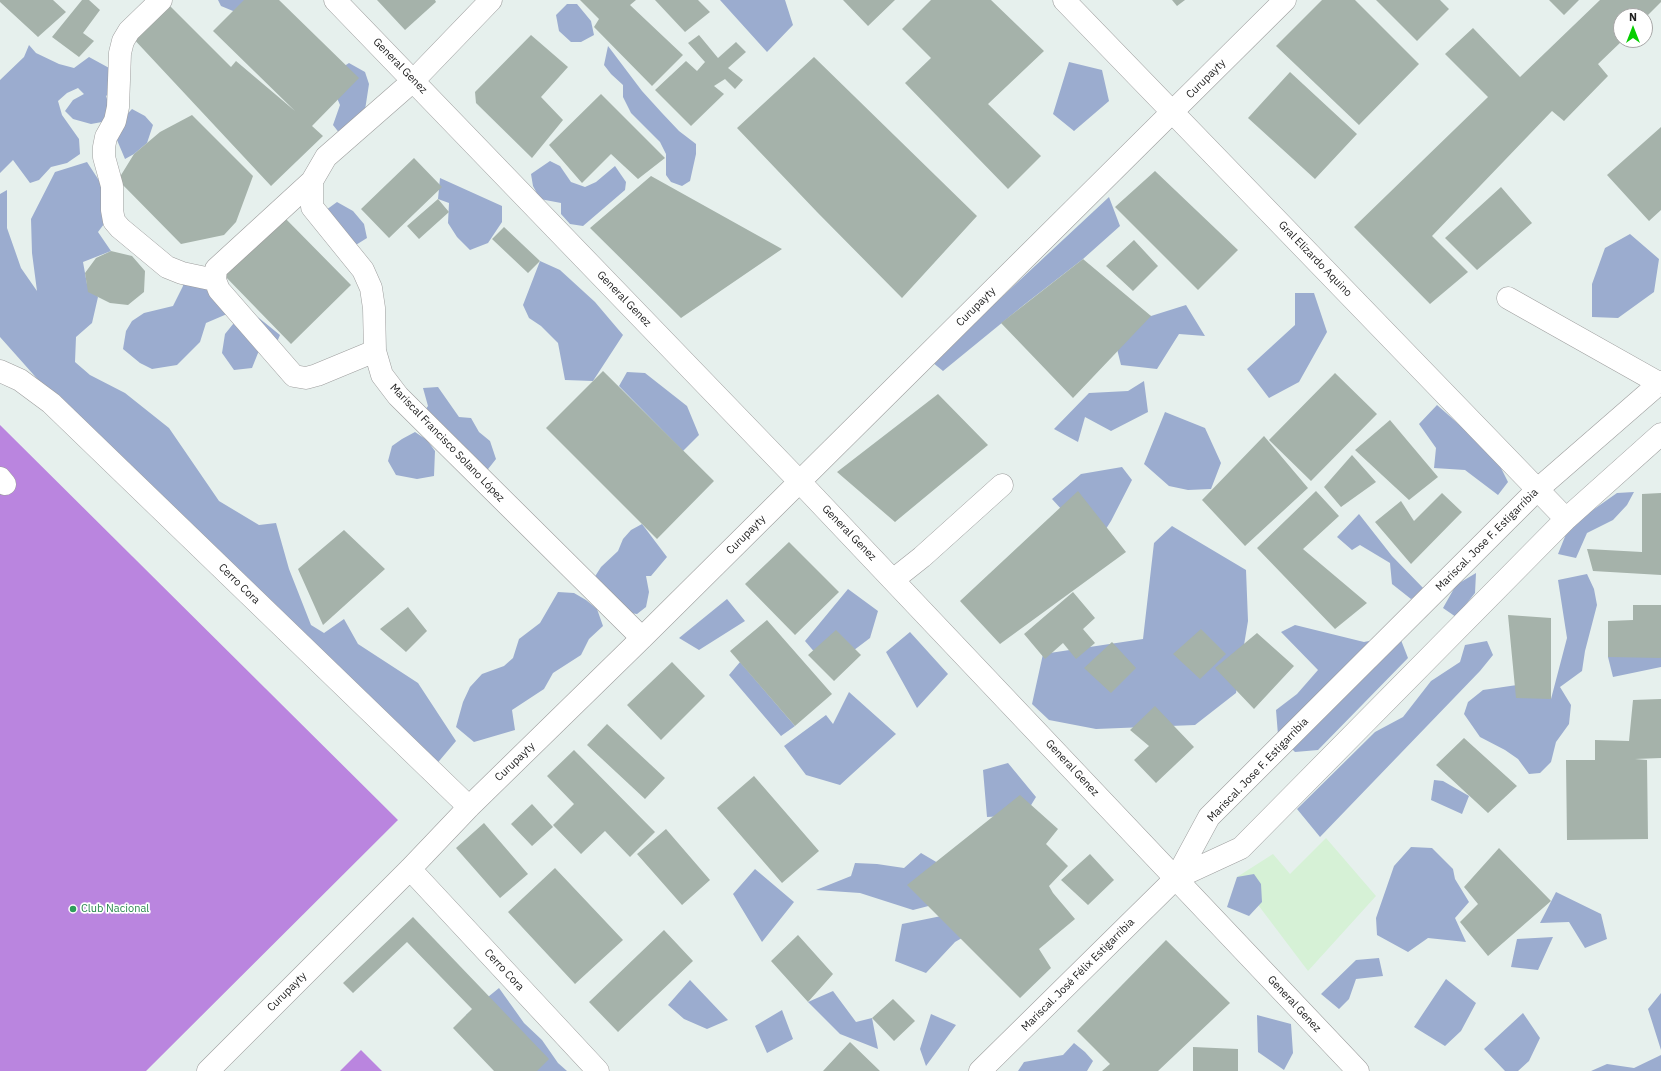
<!DOCTYPE html>
<meta charset="utf-8">
<style>
body{margin:0}
#map{position:relative;width:1661px;height:1071px;overflow:hidden;background:#e6f0ed;font-family:"IBM Plex Sans",sans-serif}
canvas{display:block}
.north{position:absolute;left:1613px;top:8px;width:40px;height:40px;box-sizing:border-box;background:#fff;border:1px solid #a6a6a6;border-radius:50%;rotate:0deg;font-size:11px;font-weight:700;line-height:16px;text-align:center;color:#202020}
.north::after{content:'';display:block;margin:auto;width:14px;height:18px;background:#06ce01;clip-path:polygon(50% 0,100% 100%,50% 72%,0 100%)}
</style>
<div id="map">
<canvas width="1661" height="1071"></canvas>
<div class="north">N</div>
</div>
<script>
const c = document.querySelector('canvas').getContext('2d');
c.lineJoin = 'round';
function paint(path, color) { c.fillStyle = color; c.fill(path, 'evenodd'); }
const poly = rows => new Path2D(rows.map(r => 'M' + r).join(''));
function trace(path, color, width, dash) { c.strokeStyle = color; c.lineWidth = width; c.lineCap = dash ? 'butt' : 'round'; c.setLineDash(dash || []); c.stroke(path); }
function label(font, color, halo, rows, align = 'center') {
  c.font = font + ' "IBM Plex Sans",sans-serif'; c.lineWidth = 3.5; c.setLineDash([]); c.textBaseline = 'middle'; c.strokeStyle = halo; c.fillStyle = color; for (const [text, x, y, turn = 0] of rows) {
    c.save(); c.translate(x, y); c.rotate((+turn || 0) * Math.PI / 180); c.textAlign = isNaN(turn) ? turn : align; if (halo) c.strokeText(text, 0, 0); c.fillText(text, 0, 0); c.restore();
  }
}
const commercial = poly([
 [1326,838,1376,896,1308,971,1237,877,1273,854,1290,874]
]);
const forest = poly([
 [218,0,266,0,250,18,221,6],
 [720,0,785,0,793,25,767,52],
 [567,4,577,4,591,21,594,35,581,42,571,42,559,31,556,15],
 [29,45,36,53,59,64,74,68,89,57,111,69,112,91,106,96,109,105,108,116,102,122,91,124,73,119,65,111,73,100,84,94,78,88,67,93,58,101,62,115,79,139,80,154,67,163,51,167,39,180,30,183,13,160,0,173,0,80,24,57],
 [608,46,642,91,662,113,679,131,696,144,696,154,690,181,682,186,671,182,666,175,666,154,660,142,631,113,623,97,623,85,611,74,604,65],
 [1069,62,1102,70,1109,101,1074,131,1053,114],
 [349,63,365,72,369,84,365,110,340,134,333,125,340,105,329,79,335,72],
 [132,109,145,116,153,125,147,143,134,154,125,159,117,140,116,126],
 [550,161,560,166,571,182,585,187,596,182,615,166,626,182,625,190,583,226,570,224,561,214,561,203,540,199,533,186,531,174],
 [87,162,100,182,110,216,98,232,111,251,83,262,87,284,98,297,92,323,76,337,75,362,90,375,125,393,169,428,219,501,259,525,276,523,289,569,311,625,324,633,344,619,358,644,418,683,456,741,424,779,65,410,0,337,0,194,7,190,7,228,21,268,37,291,32,253,31,219,55,172],
 [440,178,502,206,502,222,488,243,470,250,457,237,448,223,449,203,438,199],
 [1109,197,1120,226,1083,259,1025,304,943,371,932,362],
 [337,202,353,211,364,224,367,238,351,248,326,210],
 [1630,234,1659,259,1654,292,1618,318,1592,317,1592,284,1605,248],
 [540,261,560,270,595,302,623,335,593,381,565,380,558,343,541,326,529,318,523,305],
 [181,270,202,284,214,296,227,314,206,323,200,342,177,365,152,369,140,363,123,349,126,331,132,321,144,313,173,306,183,286],
 [1295,293,1314,293,1327,332,1299,382,1269,398,1247,369,1295,325],
 [1128,304,1151,316,1186,305,1205,336,1179,334,1157,369,1121,365,1111,325],
 [242,313,254,314,280,335,274,349,260,348,252,368,234,370,222,353,225,334],
 [627,372,645,373,687,406,699,435,683,451,619,386],
 [1144,381,1148,412,1111,431,1085,417,1078,442,1054,429,1089,393,1128,391],
 [438,387,459,417,471,418,479,432,490,441,496,459,481,478,420,417,428,406,423,388],
 [1437,405,1495,456,1508,482,1498,495,1465,470,1434,468,1436,448,1419,424],
 [1165,412,1205,428,1221,463,1211,489,1188,490,1169,486,1144,464],
 [415,432,427,440,435,451,434,476,417,479,396,475,388,461,392,446,402,439],
 [1122,467,1132,480,1111,521,1095,546,1052,499,1081,474],
 [1634,492,1627,505,1613,520,1587,533,1576,558,1558,554,1572,519,1590,512,1617,493],
 [1359,514,1392,556,1425,590,1411,599,1392,584,1390,563,1360,545,1352,550,1337,537],
 [642,524,667,557,651,576,646,576,649,592,646,607,637,614,621,612,594,578,601,567,618,551,623,539,631,530],
 [1172,526,1246,570,1248,621,1236,693,1195,725,1096,729,1049,720,1032,704,1043,654,1143,639,1154,543],
 [1476,573,1475,593,1456,617,1443,608,1456,585],
 [1587,574,1594,589,1597,605,1585,651,1582,671,1560,687,1571,705,1569,724,1556,742,1551,762,1540,773,1529,774,1518,759,1505,750,1480,737,1464,714,1468,702,1483,690,1517,685,1551,699,1567,638,1558,580],
 [848,589,878,611,870,638,829,669,805,641],
 [558,592,574,593,586,600,597,609,603,626,589,639,581,655,553,673,544,689,512,710,515,730,474,742,456,727,463,702,470,687,482,674,504,666,513,658,519,639,540,623],
 [727,599,745,621,699,650,679,638],
 [1295,625,1364,642,1399,635,1408,658,1318,750,1295,752,1278,735,1276,710,1297,694,1318,670,1281,632],
 [910,632,948,674,917,708,886,652],
 [1487,641,1493,655,1480,671,1320,837,1297,809,1375,732,1403,717,1431,681,1460,662,1465,645],
 [1661,649,1661,667,1613,677,1608,657],
 [740,662,795,726,781,736,729,675],
 [849,692,896,734,840,785,806,775,784,746,826,715,833,724],
 [1008,763,1036,797,1025,815,987,817,983,770],
 [1434,780,1443,781,1469,796,1462,814,1431,800],
 [1411,847,1432,848,1453,869,1455,879,1469,902,1455,918,1466,942,1428,938,1408,952,1377,935,1376,918,1394,866],
 [921,853,938,863,940,903,913,910,860,893,816,890,851,876,855,863,877,864,904,868],
 [755,869,794,902,762,942,733,894],
 [1254,874,1261,884,1262,902,1249,916,1227,907,1237,877],
 [1556,892,1601,914,1607,939,1585,948,1569,922,1540,923],
 [966,911,979,928,955,942,926,973,895,961,902,924],
 [1553,937,1538,970,1511,967,1517,939],
 [1379,958,1383,976,1356,979,1349,999,1339,1009,1321,994,1356,960],
 [1446,979,1476,1003,1461,1031,1445,1046,1414,1027],
 [690,980,728,1020,707,1029,684,1019,668,1005],
 [499,988,524,1023,542,1040,558,1063,567,1071,520,1071,480,1034,466,1015],
 [833,991,856,1022,872,1018,878,1049,840,1034,808,1002],
 [1661,993,1661,1050,1648,1009],
 [782,1010,793,1039,767,1053,755,1026],
 [1523,1013,1540,1038,1529,1061,1518,1071,1505,1071,1484,1049],
 [931,1014,956,1025,926,1066,920,1049],
 [1257,1015,1291,1024,1293,1053,1284,1070,1258,1052],
 [1074,1043,1085,1052,1093,1061,1087,1071,1018,1071,1024,1062,1063,1055],
 [1661,1055,1661,1071,1591,1071,1607,1064,1634,1068]
]);
const pitch = poly([
 [0,425,398,820,146,1071,0,1071],
 [361,1050,382,1071,340,1071]
]);
const building = poly([
 [0,0,53,0,66,12,38,37,0,2],
 [82,0,89,0,100,10,83,33,94,41,79,57,52,37],
 [244,0,279,0,359,78,312,126,323,136,271,186,130,35,167,3,231,67,236,61,295,111,213,31],
 [377,0,435,0,436,2,405,30],
 [580,0,636,0,630,5,683,55,652,86,594,27,599,19],
 [655,0,698,0,710,12,685,32],
 [843,0,895,0,868,26],
 [931,0,991,0,1044,51,988,104,1041,156,1008,189,905,83,931,58,902,29],
 [1172,0,1185,0,1177,6],
 [1322,0,1355,0,1419,64,1359,125,1276,46],
 [1376,0,1440,0,1449,9,1417,41],
 [1549,0,1579,0,1564,15],
 [1600,0,1661,0,1661,2,1645,18,1645,16,1621,16,1621,40,1623,40,1598,64,1608,76,1564,121,1552,111,1432,236,1468,272,1430,304,1354,227,1488,97,1445,54,1473,28,1520,77],
 [531,35,568,67,541,97,563,120,532,158,476,103,475,92],
 [699,35,718,58,736,42,746,52,728,68,743,80,735,89,725,79,714,86,724,94,691,126,655,90,686,61,697,71,705,62,688,43],
 [814,57,977,216,902,298,817,212,737,128],
 [1290,72,1357,134,1315,179,1248,118],
 [601,94,665,158,638,179,611,154,582,183,549,145],
 [192,115,253,176,236,222,224,235,181,244,118,180,134,154,160,132],
 [1661,127,1661,210,1649,221,1607,175],
 [414,158,442,187,389,238,361,209],
 [1155,171,1238,250,1198,290,1115,207],
 [651,176,782,249,681,318,590,228],
 [1501,187,1532,223,1477,270,1445,238],
 [438,199,449,212,419,239,407,226],
 [282,215,351,285,291,344,222,273],
 [504,227,540,261,528,273,492,239],
 [1134,240,1158,266,1133,291,1106,266],
 [111,251,132,256,145,271,144,292,128,305,110,303,88,292,85,273,96,258],
 [1083,259,1151,316,1073,398,1001,323],
 [603,371,714,481,657,539,546,428],
 [1335,373,1377,414,1311,481,1269,440],
 [938,394,988,445,895,522,837,472],
 [1390,420,1438,477,1409,500,1355,450],
 [1264,436,1308,488,1245,546,1202,500],
 [1352,455,1376,482,1341,507,1324,487],
 [1078,491,1126,552,1000,644,960,601],
 [1316,491,1339,516,1303,549,1367,603,1335,629,1257,548],
 [1442,493,1462,512,1411,564,1375,522,1401,501,1414,521],
 [1661,493,1661,575,1593,571,1587,549,1642,552,1642,494],
 [344,530,385,569,323,625,298,569],
 [789,542,839,592,795,635,745,584],
 [1073,592,1095,618,1083,629,1095,643,1076,659,1063,643,1045,659,1024,634],
 [1633,605,1661,605,1661,658,1608,657,1608,621,1633,620],
 [408,607,427,631,406,652,380,629],
 [1508,615,1551,618,1551,699,1516,698],
 [767,620,832,694,795,726,730,651],
 [1201,629,1226,654,1200,679,1173,654],
 [836,630,861,655,834,681,808,655],
 [1257,633,1294,666,1254,709,1215,668],
 [1112,642,1136,668,1111,693,1084,668],
 [672,662,705,696,661,740,627,705],
 [1661,699,1661,758,1635,759,1647,760,1648,839,1567,840,1566,760,1595,760,1595,740,1629,741,1633,700],
 [1155,706,1194,747,1156,783,1134,760,1149,746,1130,730],
 [607,724,665,778,645,799,587,745],
 [1464,738,1517,786,1488,813,1436,765],
 [574,750,655,832,630,857,605,831,581,854,553,825,574,804,547,776],
 [754,776,819,851,782,883,717,808],
 [1020,795,1058,829,1046,844,1068,866,1049,886,1053,893,1075,919,1039,949,1051,968,1020,998,907,885],
 [532,804,553,827,532,846,511,824],
 [484,823,528,874,500,898,456,848],
 [666,829,710,880,682,905,637,854],
 [1499,848,1551,901,1488,956,1460,922,1478,904,1464,887],
 [1090,854,1114,880,1088,905,1061,880],
 [555,868,623,940,575,984,508,912],
 [413,917,549,1059,537,1071,494,1071,453,1028,472,1009,407,942,353,993,343,983],
 [664,930,693,961,618,1032,589,1002],
 [798,935,833,974,808,1002,771,961],
 [1166,940,1230,1003,1158,1071,1102,1071,1110,1064,1077,1031],
 [893,999,915,1021,894,1041,872,1018],
 [850,1042,880,1071,823,1071],
 [1193,1047,1238,1049,1238,1071,1193,1071]
]);
const minor = poly([
 [161,0,129,31,123,41,120,53,118,107,115,121,106,137,104,147,104,157,112,186,112,210,114,221,120,228,167,267,182,273,215,280],
 [335,0,799,481,1358,1071],
 [491,0,414,80,326,157,312,181,312,207,363,270,371,288,374,308,375,351,382,375,398,396,642,638],
 [1064,0,1566,519],
 [312,181,216,269,215,280,219,290,294,376,306,378,317,375,375,351],
 [1508,298,1659,383],
 [0,371,20,380,51,403,469,807],
 [0,478,5,484],
 [893,580,922,557,1002,485],
 [410,869,598,1071],
 [1176,878,1241,848,1566,519,1661,434],
 [208,1071,410,869,469,807,642,638,1285,0],
 [980,1071,1176,878,1209,817,1538,489,1661,382]
]);
const markers = [
 [73,909,4,"#2e9e5b"]
];
const streetNames = [
 ["General Genez",400,66,46],
 ["Curupayty",1206,79,-45],
 ["Gral Elizardo Aquino",1315,259,46],
 ["General Genez",624,299,46],
 ["Curupayty",976,307,-45],
 ["Mariscal Francisco Solano López",447,443,46],
 ["General Genez",849,533,46],
 ["Curupayty",746,535,-45],
 ["Mariscal. Jose F. Estigarribia",1487,540,-45],
 ["Cerro Cora",239,584,44],
 ["Curupayty",515,762,-44],
 ["General Genez",1072,768,47],
 ["Mariscal. Jose F. Estigarribia",1258,770,-46],
 ["Cerro Cora",504,970,47],
 ["Mariscal. José Félix Estigarribia",1078,975,-45],
 ["Curupayty",287,992,-45],
 ["General Genez",1294,1004,47]
];
const leisureNames = [
 ["Club Nacional",81,909]
];
paint(commercial, '#d6f1d6');
paint(forest, '#9baccf');
paint(pitch, '#ba85df');
paint(building, '#a5b2aa');
trace(minor, '#9d9d9d', 23);
trace(minor, '#fff', 22);
for (const [x, y, r, color] of markers) { const dot = new Path2D(); dot.arc(x, y, r, 0, 2 * Math.PI); c.fillStyle = color; c.fill(dot); trace(dot, '#fff', 1.5); }
label('11px', '#202020', '#fff', streetNames);
label('11px', '#27864d', '#fff', leisureNames, 'left');
</script>
